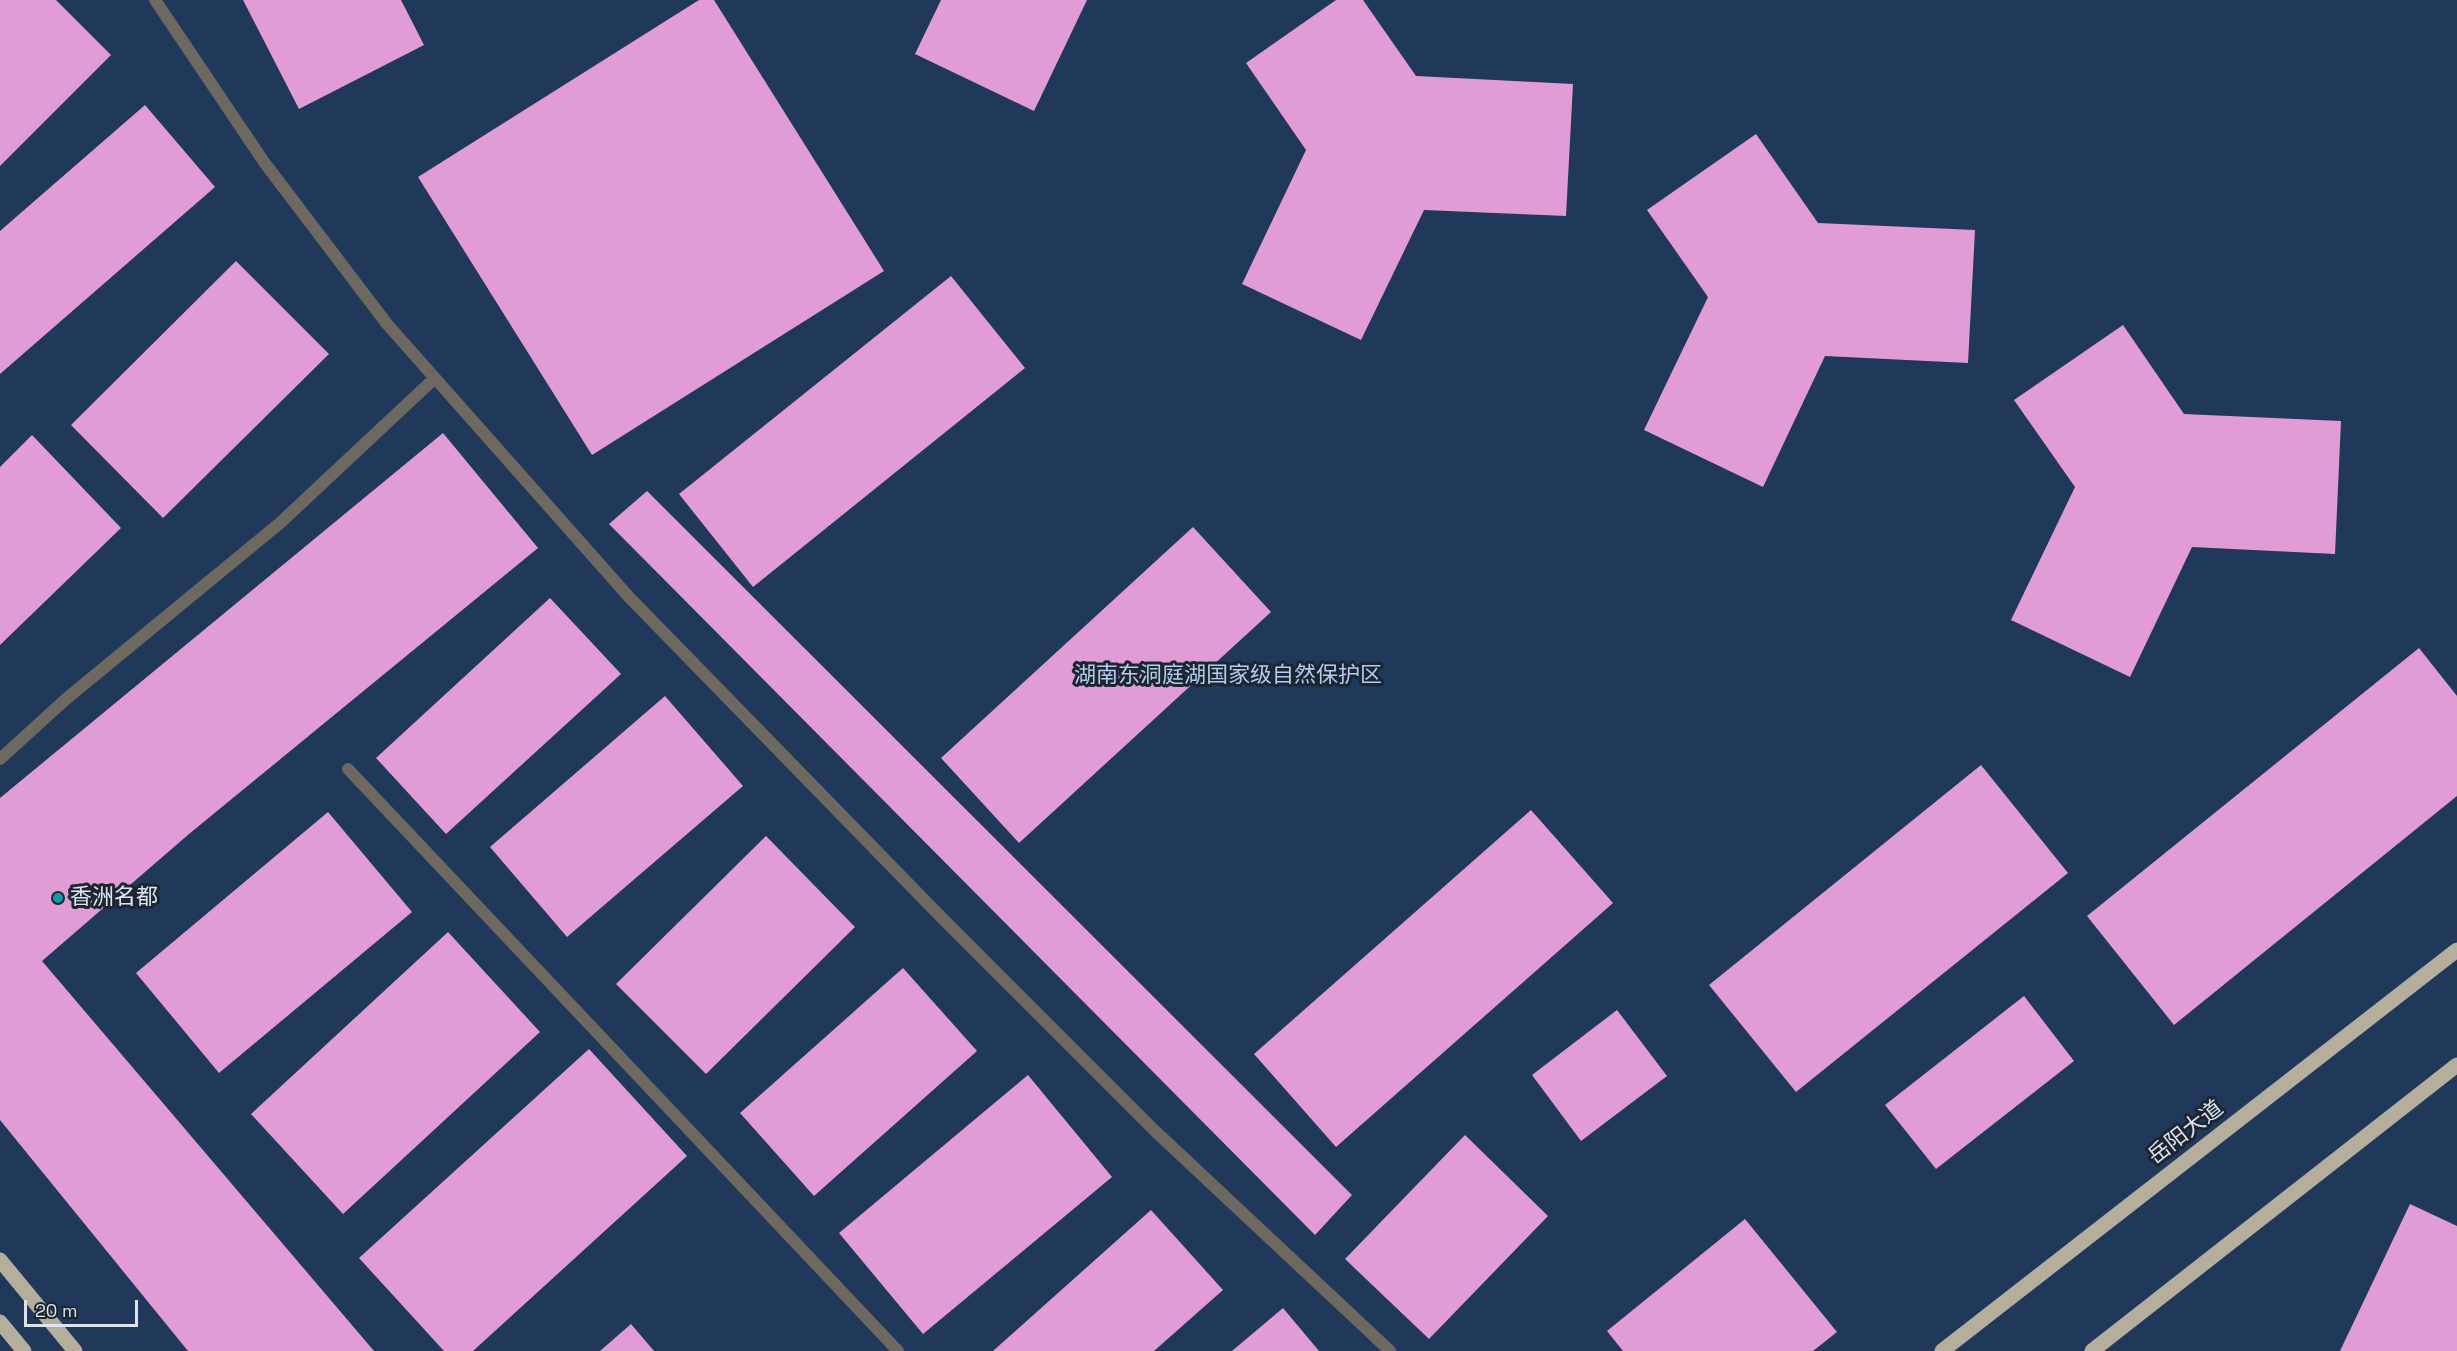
<!DOCTYPE html>
<meta charset="utf-8">
<style>
body{margin:0}
#map{position:relative;width:2457px;height:1351px;overflow:hidden;background:#1c2633;font-family:"Space Grotesk",sans-serif}
canvas{display:block}
.scale{position:absolute;left:24px;top:1300px;width:114px;height:27px;box-sizing:border-box;border:3px solid #dde4ee;border-top:0;padding-left:8px;font-size:18px;line-height:21px;white-space:nowrap;color:#dde4ee;-webkit-text-stroke:4px #1c2633;paint-order:stroke}
</style>
<div id="map">
<canvas width="2457" height="1351"></canvas>
<div class="scale">20 m</div>
</div>
<script>
const c = document.querySelector('canvas').getContext('2d');
c.lineJoin = 'round';
function paint(path, color) { c.fillStyle = color; c.fill(path, 'evenodd'); }
const poly = rows => new Path2D(rows.map(r => 'M' + r).join(''));
function trace(path, color, width, dash) { c.strokeStyle = color; c.lineWidth = width; c.lineCap = dash ? 'butt' : 'round'; c.setLineDash(dash || []); c.stroke(path); }
function label(font, color, halo, rows, align = 'center') {
  c.font = font + ' "Space Grotesk","Noto Sans SC",sans-serif'; c.lineWidth = 6; c.setLineDash([]); c.textBaseline = 'middle'; c.strokeStyle = halo; c.fillStyle = color; for (const [text, x, y, turn = 0] of rows) {
    c.save(); c.translate(x, y); c.rotate((+turn || 0) * Math.PI / 180); c.textAlign = isNaN(turn) ? turn : align; if (halo) c.strokeText(text, 0, 0); c.fillText(text, 0, 0); c.restore();
  }
}
const green = poly([
 [0,0,2457,0,2457,1351,0,1351]
]);
const building = poly([
 [0,0,56,0,111,55,0,166],
 [243,0,401,0,424,45,299,109],
 [699,0,714,0,884,271,592,455,418,177],
 [941,0,1087,0,1034,111,915,54],
 [1336,0,1363,0,1416,76,1573,84,1566,216,1424,210,1361,340,1242,284,1306,150,1246,63],
 [145,105,215,187,0,374,0,231],
 [1756,134,1818,223,1975,230,1968,363,1825,356,1763,487,1644,430,1708,297,1647,210],
 [236,261,329,354,163,518,71,425],
 [951,276,1025,368,753,587,679,494],
 [2123,325,2184,414,2341,421,2335,554,2192,547,2130,677,2011,620,2075,487,2014,400],
 [443,433,538,548,189,834,42,961,374,1351,188,1351,0,1120,0,798],
 [32,435,121,528,0,645,0,467],
 [647,491,1352,1195,1315,1235,609,524],
 [1193,527,1271,612,1019,843,941,758],
 [550,598,621,674,446,834,376,758],
 [2419,648,2457,696,2457,796,2174,1025,2087,916],
 [665,696,743,786,567,937,490,847],
 [1981,765,2068,873,1796,1092,1709,985],
 [1531,810,1613,903,1336,1147,1254,1054],
 [328,812,412,912,219,1073,136,973],
 [766,836,855,927,706,1074,616,984],
 [448,932,540,1032,343,1214,251,1114],
 [903,968,977,1051,814,1196,740,1113],
 [2024,996,2074,1061,1936,1169,1885,1105],
 [1617,1010,1667,1076,1581,1141,1532,1075],
 [589,1049,687,1156,473,1351,444,1351,359,1258],
 [1028,1075,1112,1177,923,1334,839,1233],
 [1465,1135,1548,1216,1429,1339,1345,1259],
 [2410,1204,2457,1226,2457,1351,2340,1351],
 [1151,1210,1223,1290,1154,1351,993,1351],
 [1745,1219,1837,1332,1813,1351,1623,1351,1607,1331],
 [1283,1308,1319,1351,1232,1351],
 [631,1324,654,1351,600,1351]
]);
const minor = poly([
 [155,0,264,162,387,324,629,597,939,915,1154,1130,1390,1351],
 [0,759,66,699,280,523,435,378],
 [348,769,898,1351]
]);
const primary = poly([
 [0,1260,75,1351],
 [0,1322,24,1351],
 [1942,1351,2457,950],
 [2092,1351,2457,1065]
]);
const markers = [
 [58,898,6,"#0f9aa8"]
];
const parkNames = [
 ["湖南东洞庭湖国家级自然保护区",1228,676]
];
const poiNames = [
 ["香洲名都",70,898]
];
const streetNames = [
 ["岳阳大道",2186,1133,-38]
];
paint(green, '#20395b');
paint(building, '#e19cd5');
trace(minor, '#6d6961', 12);
trace(primary, '#b5ae9d', 15);
for (const [x, y, r, color] of markers) { const dot = new Path2D(); dot.arc(x, y, r, 0, 2 * Math.PI); c.fillStyle = color; c.fill(dot); trace(dot, '#1c2633', 2); }
label('22px', '#b2ccef', '#1c2633', parkNames);
label('22px', '#dde4ee', '#1c2633', poiNames, 'left');
label('22px', '#dde4ee', '#1c2633', streetNames);
</script>
